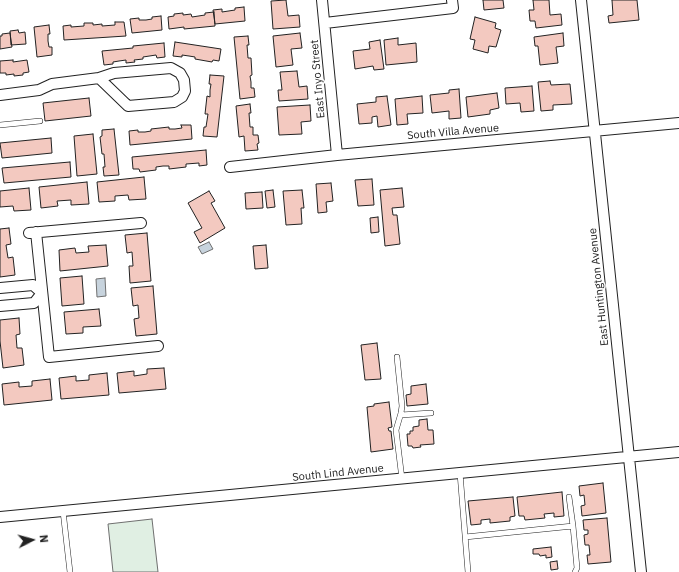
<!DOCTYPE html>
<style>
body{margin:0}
#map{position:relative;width:679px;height:572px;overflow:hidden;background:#fff;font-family:"IBM Plex Sans",sans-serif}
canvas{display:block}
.north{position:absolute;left:12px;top:520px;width:40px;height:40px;-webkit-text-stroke:3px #fff;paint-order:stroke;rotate:84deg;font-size:11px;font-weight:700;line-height:16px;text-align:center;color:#222}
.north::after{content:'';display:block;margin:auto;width:14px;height:18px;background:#222;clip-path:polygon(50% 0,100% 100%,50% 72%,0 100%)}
</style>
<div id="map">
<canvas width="679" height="572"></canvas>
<div class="north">N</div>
</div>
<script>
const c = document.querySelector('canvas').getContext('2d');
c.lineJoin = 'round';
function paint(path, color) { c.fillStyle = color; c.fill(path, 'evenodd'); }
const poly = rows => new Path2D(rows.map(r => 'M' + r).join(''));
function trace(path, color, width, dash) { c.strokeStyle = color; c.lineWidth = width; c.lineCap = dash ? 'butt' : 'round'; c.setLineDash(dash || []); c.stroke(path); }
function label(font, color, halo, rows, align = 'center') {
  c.font = font + ' "IBM Plex Sans",sans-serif'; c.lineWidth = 3; c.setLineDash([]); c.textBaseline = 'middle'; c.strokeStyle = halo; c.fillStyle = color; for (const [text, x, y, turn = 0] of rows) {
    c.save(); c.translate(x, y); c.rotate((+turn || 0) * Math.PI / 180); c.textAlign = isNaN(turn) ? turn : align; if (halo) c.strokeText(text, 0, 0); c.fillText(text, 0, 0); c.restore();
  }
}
const green = poly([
 [152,519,158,572,113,572,108,524,152,519]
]);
const water = poly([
 [209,242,213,249,202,254,198,247,209,242],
 [105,278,106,296,97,297,96,279,105,278]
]);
const building = poly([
 [286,0,288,16,299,15,300,27,273,29,271,1,286,0],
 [483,0,503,0,504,8,484,10,483,0],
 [533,0,549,0,550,15,561,14,562,25,536,28,535,21,530,21,529,10,534,10,533,0],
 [612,0,637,0,639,20,609,23,608,16,613,15,612,0],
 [244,7,245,21,215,24,213,10,222,9,222,12,235,10,235,8,244,7],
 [214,12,215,26,184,29,184,27,169,29,168,17,174,16,174,14,183,13,183,15,191,14,192,17,205,15,205,13,214,12],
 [161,16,162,30,132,33,130,19,139,18,139,20,146,20,152,19,152,17,161,16],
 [475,17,496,23,495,28,501,30,496,47,489,46,488,53,473,49,475,40,470,39,475,17],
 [115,22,124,22,126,36,64,40,63,26,71,25,71,27,84,26,84,23,93,23,93,25,102,24,102,26,115,25,115,22],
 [49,25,50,34,48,34,48,41,49,47,52,47,52,55,37,57,34,27,49,25],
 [18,30,19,33,25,32,26,44,11,45,10,31,18,30],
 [10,33,12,47,0,49,0,36,2,36,2,34,10,33],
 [300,33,302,48,291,49,293,65,276,67,273,36,300,33],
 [563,33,564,46,556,47,558,63,540,65,538,46,535,46,534,37,563,33],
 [248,36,249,45,247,45,248,58,251,58,252,75,250,76,251,82,251,88,254,88,255,97,240,99,234,37,248,36],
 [398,38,398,45,416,43,417,62,386,65,384,40,398,38],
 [380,40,384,69,374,70,373,66,355,69,353,51,370,49,369,42,380,40],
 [175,42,221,49,219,61,213,60,212,62,195,59,195,57,189,56,182,55,182,57,173,56,175,42],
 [164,43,165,57,157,58,156,55,143,57,143,59,134,60,135,62,126,63,126,60,119,61,113,62,113,64,104,65,102,51,133,48,133,46,164,43],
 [13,60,13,62,27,60,29,72,23,73,23,75,14,76,14,74,6,75,6,73,0,73,0,61,13,60],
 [297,71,299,87,307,86,308,99,279,101,278,90,282,90,280,72,297,71],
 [210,75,224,76,217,137,203,136,204,127,206,127,208,114,205,114,207,96,210,97,210,90,211,84,209,84,210,75],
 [550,81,551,85,570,84,572,104,553,105,553,110,541,111,538,82,550,81],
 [532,86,534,111,521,112,520,103,506,104,505,88,532,86],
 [459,89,461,118,449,119,449,111,432,113,430,95,449,93,449,90,459,89],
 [497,93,499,108,490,110,490,114,468,117,466,97,497,93],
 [387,96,391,125,378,127,377,116,372,117,372,123,359,124,357,104,376,102,376,97,387,96],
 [422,96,423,113,407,114,408,124,397,125,395,99,422,96],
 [89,98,91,116,45,121,43,103,89,98],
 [250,104,251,113,249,113,250,127,253,127,253,135,258,135,259,143,257,144,258,150,245,151,244,136,239,137,236,106,250,104],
 [310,105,311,121,301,122,302,134,279,135,277,107,310,105],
 [181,125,191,125,192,139,130,145,129,131,138,130,138,132,145,132,151,131,151,129,169,127,169,129,175,129,182,128,181,125],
 [114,129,119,175,104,176,103,167,105,167,104,154,102,154,100,137,102,136,102,130,114,129],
 [93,134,97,174,77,176,74,136,93,134],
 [51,138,52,153,2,158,0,143,51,138],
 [206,150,207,165,199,166,199,163,186,164,186,167,169,169,169,166,163,166,156,167,156,170,140,172,139,169,133,169,132,157,206,150],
 [70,162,71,177,4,183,2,168,70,162],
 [144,177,146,199,129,200,128,195,115,196,115,201,99,202,97,182,144,177],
 [372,179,374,205,358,206,355,180,372,179],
 [87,182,89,204,71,205,71,200,57,201,58,206,41,208,39,187,87,182],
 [331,183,333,201,326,202,327,212,318,213,316,184,331,183],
 [29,188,31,210,14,211,13,206,0,207,0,191,29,188],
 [402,188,404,207,392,208,393,215,397,215,400,244,385,246,380,190,402,188],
 [273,190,275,207,267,208,265,191,273,190],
 [302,190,304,208,301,208,302,224,286,225,283,191,302,190],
 [209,191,215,201,211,203,225,228,200,243,194,232,202,228,188,203,209,191],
 [262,192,263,208,246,209,245,193,262,192],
 [378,217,379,232,371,233,370,218,378,217],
 [9,228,11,244,6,245,8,258,13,257,15,275,0,277,0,229,9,228],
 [147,233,151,281,130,283,129,266,133,266,132,252,127,253,125,235,147,233],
 [106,245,108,266,60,271,59,250,75,248,76,253,89,252,88,246,106,245],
 [266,245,268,268,255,269,253,246,266,245],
 [82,276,84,304,62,306,60,278,82,276],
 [153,286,157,334,136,336,134,319,139,318,138,305,133,306,131,288,153,286],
 [99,309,101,326,83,327,83,333,66,334,64,312,99,309],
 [19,318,20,334,16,335,17,348,22,348,24,365,3,368,0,341,0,320,19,318],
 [377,343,381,379,365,380,361,345,377,343],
 [164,368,166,389,119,393,117,373,134,371,134,376,147,374,147,369,164,368],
 [107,373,109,395,61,399,59,378,76,376,76,381,89,380,89,375,107,373],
 [50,379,52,400,4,405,2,384,19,382,19,387,32,386,32,381,50,379],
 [426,384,428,404,407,406,406,395,411,394,411,386,426,384],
 [389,402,392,427,388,428,389,431,391,431,393,449,371,452,367,407,374,406,374,404,389,402],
 [427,419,428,430,433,430,434,444,420,445,421,447,413,448,412,446,408,446,407,434,410,434,410,431,413,431,413,427,419,426,419,420,427,419],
 [603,483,606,513,582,516,581,506,585,505,584,495,580,496,579,486,603,483],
 [562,492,564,516,554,517,554,513,544,514,545,518,525,520,524,516,519,516,517,497,562,492],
 [513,497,515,516,510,517,510,521,490,523,490,519,481,520,481,524,471,525,468,501,513,497],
 [607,518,611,562,588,564,587,555,590,555,589,545,585,545,584,535,588,534,588,530,584,530,583,520,607,518],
 [551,547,552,557,546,558,546,555,540,556,539,554,533,554,533,549,551,547],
 [557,561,558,569,551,570,550,562,557,561]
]);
const lane = poly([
 [0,125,40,121],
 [397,357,402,406,401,413,396,430,402,479],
 [401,415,431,413],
 [460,473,468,572],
 [569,497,573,526],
 [63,511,70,572],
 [465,537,573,526,577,568,575,572]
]);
const street = poly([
 [322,0,337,155],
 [581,0,641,572],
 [325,23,453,8,452,0],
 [0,95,39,90,52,84,99,78,114,73,171,68,180,73,184,80,185,91,182,97,174,102,128,106,99,78],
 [230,167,337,155,679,123],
 [36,232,49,357,158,346],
 [29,233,141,223],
 [0,288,33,285,42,293,34,303,0,306],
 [0,517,679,452]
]);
const streetNames = [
 ["East Inyo Street",318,79,-95],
 ["South Villa Avenue",453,132,-5],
 ["East Huntington Avenue",599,287,-96],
 ["South Lind Avenue",338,473,-6]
];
paint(green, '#e0efe3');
trace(green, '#6f6f6f', 1);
paint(water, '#c7d3dd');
trace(water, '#6f6f6f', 1);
paint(building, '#f3c9c0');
trace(building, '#222', 1);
trace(lane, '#222', 6);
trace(street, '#222', 12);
trace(lane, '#fff', 5);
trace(street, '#fff', 10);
label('11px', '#222', '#fff', streetNames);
</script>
